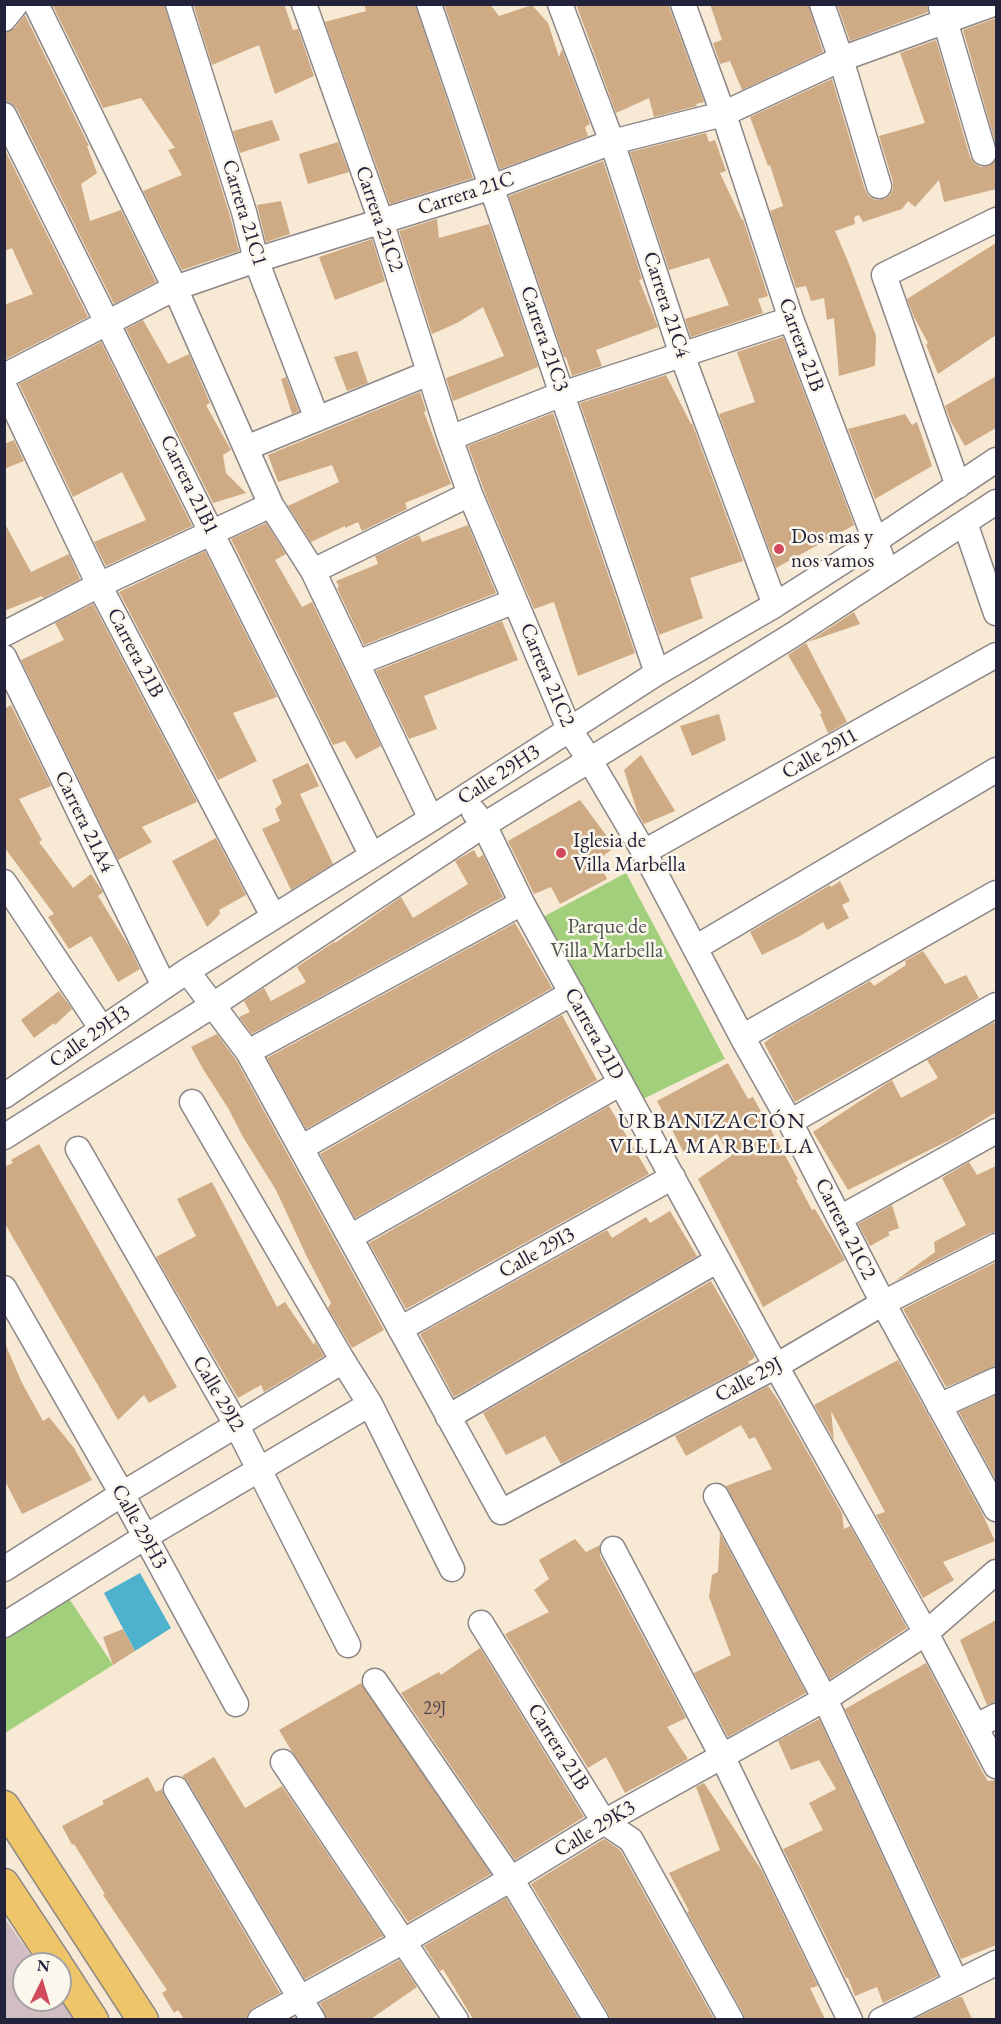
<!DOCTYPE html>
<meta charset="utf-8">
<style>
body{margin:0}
#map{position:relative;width:1001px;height:2024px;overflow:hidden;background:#f7e9d3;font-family:"EB Garamond",serif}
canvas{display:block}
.frame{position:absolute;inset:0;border:6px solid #22223b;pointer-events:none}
.north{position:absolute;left:12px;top:1952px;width:60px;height:60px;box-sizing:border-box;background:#fbf7ec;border:2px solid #a4a2a5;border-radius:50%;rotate:5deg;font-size:16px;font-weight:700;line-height:24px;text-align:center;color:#22223b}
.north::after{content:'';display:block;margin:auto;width:21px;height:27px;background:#d1495b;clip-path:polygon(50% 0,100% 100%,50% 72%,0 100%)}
</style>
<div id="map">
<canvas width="1001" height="2024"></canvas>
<div class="frame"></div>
<div class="north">N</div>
</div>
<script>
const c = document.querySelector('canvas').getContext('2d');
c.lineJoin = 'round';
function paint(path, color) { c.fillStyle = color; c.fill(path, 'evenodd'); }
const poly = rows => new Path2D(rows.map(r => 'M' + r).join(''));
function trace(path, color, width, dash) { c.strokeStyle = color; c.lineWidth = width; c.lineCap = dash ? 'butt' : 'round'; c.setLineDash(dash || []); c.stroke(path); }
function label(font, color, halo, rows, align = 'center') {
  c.font = font + ' "EB Garamond",serif'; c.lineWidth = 5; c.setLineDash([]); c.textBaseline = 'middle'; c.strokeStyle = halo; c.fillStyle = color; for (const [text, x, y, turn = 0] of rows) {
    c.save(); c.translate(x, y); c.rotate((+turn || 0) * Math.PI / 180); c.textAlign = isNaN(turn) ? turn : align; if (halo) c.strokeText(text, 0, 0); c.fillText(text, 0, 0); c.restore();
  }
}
const industrial = poly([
 [4,1917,37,1964,24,1964,24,2000,60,2000,60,1997,76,2019,5,2019]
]);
const green = poly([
 [626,873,725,1059,643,1099,541,918],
 [68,1597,113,1665,5,1733,5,1632]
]);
const water = poly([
 [140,1573,171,1628,135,1651,104,1593]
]);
const building = poly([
 [52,4,164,4,230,216,239,251,182,270,143,191,182,175,168,150,175,148,141,98,103,108],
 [193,4,284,4,293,30,298,29,314,76,275,94,259,45,212,65],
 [364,4,415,4,473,178,390,204,325,22,366,11],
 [444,4,490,4,499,16,532,5,548,23,559,57,562,49,590,124,585,127,588,136,500,169],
 [576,4,668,4,704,102,696,104,697,106,654,117,649,98,616,113],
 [710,4,808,4,823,52,742,90,730,61,720,64,713,43,722,40],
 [837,4,927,4,928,12,850,41],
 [25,15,89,146,87,146,97,173,81,184,90,221,121,210,156,282,114,304,17,109,11,103,4,101,4,33,15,28],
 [996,18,996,145,963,30],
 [936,40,970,157,975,164,981,167,989,166,996,159,996,189,944,202,939,180,915,207,908,201,902,209,863,222,859,215,854,217,855,224,835,231,849,264,876,336,875,366,839,376,834,318,827,320,824,298,811,301,806,286,796,288,770,211,783,206,770,165,768,166,750,117,832,79,865,190,869,196,875,200,884,199,890,195,893,189,893,182,879,136,925,123,900,53],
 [272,120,280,140,240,153,233,131],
 [706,133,709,142,715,140,726,171,720,173,742,220,743,219,768,296,758,299,763,313,691,337,685,319,729,305,709,258,669,270,630,152],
 [338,142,349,172,308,184,299,154],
 [4,148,88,317,4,360,4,305,33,294,12,248,4,251],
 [603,161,642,279,639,280,658,327,596,350,602,366,572,376,566,357,564,357,509,196],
 [281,201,290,234,266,242,257,205],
 [437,219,439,238,489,224,538,367,453,401,446,378,504,356,483,307,457,323,432,334,399,231],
 [372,239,385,281,335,300,319,257],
 [996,243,996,335,938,374,926,345,928,343,914,317,907,299],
 [143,320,168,364,189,354,210,403,206,405,231,450,223,455,226,473,246,493,213,503,126,329],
 [783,337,854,525,776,568,719,414,755,402,737,352],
 [101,342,192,526,106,566,94,542,146,520,122,472,73,497,19,384],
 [357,351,368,383,347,391,334,357],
 [666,375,691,424,692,423,743,561,690,578,703,618,659,635,580,403],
 [996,376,996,428,965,446,951,422,945,406],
 [286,377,299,411,292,414,281,379],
 [420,392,426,411,424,412,451,484,405,503,407,509,362,531,358,522,345,528,345,526,311,542,288,506,339,482,332,465,278,482,268,455],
 [553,413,635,653,578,676,554,602,534,609,487,498,468,446],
 [905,414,912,425,917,422,932,466,875,499,848,429],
 [14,440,24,461,4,469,4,444],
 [4,522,31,572,69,554,80,579,43,598,42,596,4,611],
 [266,523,286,554,275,560,302,607,312,602,381,746,356,759,345,741,333,745,231,539],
 [468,525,496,593,364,645,337,588,339,586,336,581,378,564,375,556,419,535,422,542],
 [205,551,277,697,233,713,257,761,218,780,119,592],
 [93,604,197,802,142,827,152,842,118,860,21,660,64,640,55,623],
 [854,612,860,624,808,642],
 [502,621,518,660,424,696,437,729,409,739,376,671],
 [806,643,847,722,828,733,820,714,822,713,788,655],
 [11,705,51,786,19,799,42,840,39,842,73,888,91,874,103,892,98,896,130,948,140,969,118,982,91,936,69,949,48,917,54,914,4,847,4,709],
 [719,714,726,740,692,756,680,726],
 [641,755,675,811,644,824,638,814,624,770],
 [308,763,319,786,300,794,333,864,291,890,262,829,280,821,275,809,282,803,272,780],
 [580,800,615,847,598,860,607,879,560,904,551,887,534,894,508,841],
 [216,838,246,895,219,910,220,914,207,927,172,861],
 [474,850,478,858,483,855,503,897,252,1034,239,1017,250,1012,244,1001,264,988,271,1001,306,982,297,967,334,942,335,943,401,897,413,918,468,884,455,861],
 [840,881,850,901,842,905,849,918,827,930,823,922,800,936,762,955,750,932,830,885,831,887],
 [515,923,552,988,306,1129,267,1058],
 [923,951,945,984,966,975,979,998,795,1102,764,1043,776,1034,870,981,874,986,906,965,905,961],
 [59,991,72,1009,55,1025,54,1023,34,1038,21,1020],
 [562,1015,597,1080,355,1218,320,1154],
 [994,1022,996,1026,996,1112,958,1136,848,1190,813,1132,892,1080,901,1098,938,1078,927,1060],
 [217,1034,236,1060,384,1330,352,1348,328,1308,331,1303,307,1257,276,1190,243,1137,228,1108,203,1069,191,1047],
 [728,1063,748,1099,753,1097,798,1179,796,1180,812,1210,815,1209,845,1260,763,1307,698,1179,731,1156,717,1134,684,1153,657,1101],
 [609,1106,649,1174,406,1309,369,1243],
 [39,1144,177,1387,149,1403,144,1395,118,1420,4,1222,4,1167,13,1163,11,1160],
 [969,1162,977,1175,996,1166,996,1232,990,1233,895,1281,935,1252,934,1242,966,1225,942,1178],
 [212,1182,277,1307,285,1302,314,1345,315,1341,324,1356,264,1392,261,1385,238,1398,156,1257,196,1236,177,1199],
 [892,1205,899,1228,888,1232,890,1235,870,1246,858,1224],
 [670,1211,697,1256,454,1397,420,1334,607,1230,612,1238,646,1217,650,1223],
 [996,1262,996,1366,946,1387,903,1309],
 [711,1281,754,1355,754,1358,748,1362,750,1364,561,1464,545,1436,506,1455,483,1413],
 [4,1341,22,1383,43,1421,49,1417,74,1448,92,1480,22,1514,4,1479],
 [898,1360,982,1513,995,1541,943,1562,954,1580,923,1598,876,1515,885,1512,831,1411,834,1440,814,1405],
 [768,1386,778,1400,842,1513,844,1529,850,1526,907,1628,830,1679,726,1486,772,1469,755,1437,749,1439,741,1425,686,1456,675,1436],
 [996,1395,996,1480,959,1412],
 [720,1533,806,1693,728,1737,694,1673,731,1655,709,1597,712,1575,718,1572],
 [575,1539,586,1552,600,1545,600,1556,686,1718,667,1727,688,1759,625,1793,606,1757,588,1768,505,1634,549,1612,534,1590,549,1579,539,1560],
 [996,1620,996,1702,987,1705,960,1640],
 [123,1629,135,1651,113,1665,103,1637],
 [480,1648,584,1817,515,1860,401,1693,439,1672,441,1675],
 [926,1663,983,1773,988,1781,996,1780,996,1945,961,1959,845,1709],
 [361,1683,491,1874,408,1922,291,1750,279,1730],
 [819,1719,938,1976,883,2003,877,1987,855,1996,848,1978,846,1978,783,1849,823,1830,809,1803,836,1789,819,1760,791,1770,778,1741],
 [214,1757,245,1808,282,1786,383,1936,305,1979,188,1782,182,1776],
 [148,1777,156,1792,162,1789,164,1796,280,1993,253,2008,248,2013,246,2019,184,2019,178,2010,174,2013,162,1993,167,1990,103,1895,105,1894,74,1844,72,1845,62,1826,104,1804,102,1801],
 [704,1783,762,1871,818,1986,810,1988,825,2019,745,2019,743,2013,687,1912,689,1911,669,1873,720,1850,696,1787],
 [604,1839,620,1850,714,2019,610,2019,608,2013,531,1884],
 [506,1898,579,2019,473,2019,443,1969,440,1971,424,1946],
 [399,1960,417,1987,371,2019,327,2019,320,2003],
 [959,1997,962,1997,972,2019,914,2019]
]);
const minor = poly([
 [36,4,175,288,271,505,313,571,431,819],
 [178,4,244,212,256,260,317,419],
 [304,4,381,221,450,438,470,494,569,729,589,759,644,852,742,1037,790,1122,883,1303,996,1509],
 [429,4,657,673],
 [560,4,612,142,682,355,775,605],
 [683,4,728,127,791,319,881,556],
 [822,4,841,59,879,186],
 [941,7,984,153],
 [4,19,16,4],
 [4,115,372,856],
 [4,376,175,288,256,260,492,187,612,142,723,114,841,59,993,4],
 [4,386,99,585,273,916],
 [450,438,562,394,791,319],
 [246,448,429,373],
 [958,486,884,275,996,220],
 [965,523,996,613],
 [313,571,470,494],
 [4,634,99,585,271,505],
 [4,657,164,986],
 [357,663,515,601],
 [474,812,484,825,522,903,776,1366,926,1633,996,1766],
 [644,852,996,655],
 [4,882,102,1029],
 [695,948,996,770],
 [187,971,248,1052,501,1512,776,1366,883,1303,996,1246],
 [742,1037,996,893],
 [248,1052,522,903],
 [4,1096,187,971,431,819,657,673,775,605,875,541,996,460],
 [192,1102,343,1361,370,1404,452,1569],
 [790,1122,996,1005],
 [4,1137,213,1005,484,825,791,636,996,502],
 [301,1148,572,993],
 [78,1149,237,1426,348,1645],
 [840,1218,996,1131],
 [350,1237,621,1083],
 [4,1288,122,1494,236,1704],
 [400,1329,673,1177],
 [939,1406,996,1380],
 [448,1417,718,1260],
 [716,1496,825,1699,956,1982],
 [613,1549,722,1756,850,2020],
 [4,1569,122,1494,343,1361],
 [481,1623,604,1822,631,1840,731,2020],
 [4,1625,145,1537,370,1404],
 [375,1681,511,1879,596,2020],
 [976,1726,996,1716],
 [283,1762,456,2020],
 [176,1789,313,2020],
 [260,2020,404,1941,511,1879,604,1822,825,1699,926,1633,996,1572],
 [881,2020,996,1963]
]);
const major = poly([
 [4,1806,143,2020],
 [4,1884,57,1964],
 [60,1969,93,2020]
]);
const markers = [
 [779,549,6,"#d1495b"],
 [561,853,6,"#d1495b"]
];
const numberNames = [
 ["29J",435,1709]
];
const streetNames = [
 ["Carrera 21C",466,194,-18],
 ["Carrera 21C1",244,213,73],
 ["Carrera 21C2",379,219,71],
 ["Carrera 21C4",666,305,72],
 ["Carrera 21C3",544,339,71],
 ["Carrera 21B",801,345,70],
 ["Carrera 21B1",189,485,64],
 ["Carrera 21B",135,653,62],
 ["Carrera 21C2",547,675,67],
 ["Calle 29I1",820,754,-29],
 ["Calle 29H3",499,775,-33],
 ["Carrera 21A4",84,822,64],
 ["Carrera 21D",594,1034,61],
 ["Calle 29H3",90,1037,-35],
 ["Carrera 21C2",845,1229,63],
 ["Calle 29I3",537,1253,-29],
 ["Calle 29J",749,1380,-28],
 ["Calle 29I2",218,1394,60],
 ["Calle 29H3",139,1527,61],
 ["Carrera 21B",558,1747,58],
 ["Calle 29K3",595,1829,-31]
];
const poiNames = [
 ["Dos mas y",791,537],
 ["nos vamos",791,561],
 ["Iglesia de",573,841],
 ["Villa Marbella",573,865]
];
const parkNames = [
 ["Parque de",607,927],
 ["Villa Marbella",607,951]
];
const neighbourhoodNames = [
 ["URBANIZACIÓN",712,1122],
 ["VILLA MARBELLA",712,1147]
];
paint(industrial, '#d2bec2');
paint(green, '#a2cf7c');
paint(water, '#4eb1cd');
paint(building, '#ceaa85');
trace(minor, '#8c8687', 27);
trace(major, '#8c8687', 33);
trace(minor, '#fff', 24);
trace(major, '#eec569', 30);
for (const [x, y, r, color] of markers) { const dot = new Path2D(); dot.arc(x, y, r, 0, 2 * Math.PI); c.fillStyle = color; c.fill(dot); trace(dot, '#fbf7ec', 2); }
label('18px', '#4d444e', null, numberNames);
label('21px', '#22223b', '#fbf7ec', streetNames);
label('21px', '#22223b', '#fbf7ec', poiNames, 'left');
label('21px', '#48564e', '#fbf7ec', parkNames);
c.letterSpacing = '1.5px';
label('22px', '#22223b', '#fbf7ec', neighbourhoodNames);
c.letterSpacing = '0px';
</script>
